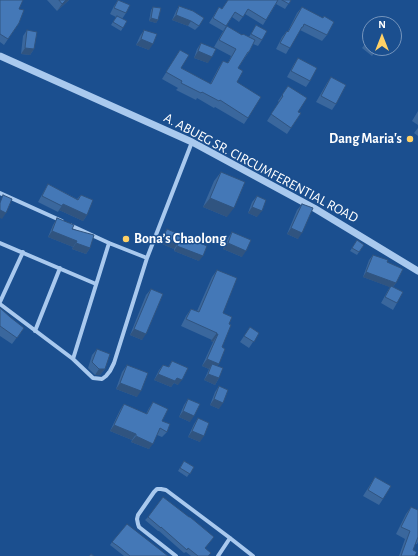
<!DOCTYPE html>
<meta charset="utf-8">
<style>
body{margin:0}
#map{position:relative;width:418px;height:556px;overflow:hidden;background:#1b4f8f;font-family:"Alegreya Sans",sans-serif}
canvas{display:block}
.north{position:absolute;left:362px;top:16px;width:40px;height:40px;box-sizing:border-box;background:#1b4f8f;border:1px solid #7695bc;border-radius:50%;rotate:0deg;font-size:11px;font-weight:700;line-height:16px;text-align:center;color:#fff}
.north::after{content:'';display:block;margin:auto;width:14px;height:18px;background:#ffd166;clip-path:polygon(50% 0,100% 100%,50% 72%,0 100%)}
</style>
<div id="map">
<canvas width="418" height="556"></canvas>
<div class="north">N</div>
</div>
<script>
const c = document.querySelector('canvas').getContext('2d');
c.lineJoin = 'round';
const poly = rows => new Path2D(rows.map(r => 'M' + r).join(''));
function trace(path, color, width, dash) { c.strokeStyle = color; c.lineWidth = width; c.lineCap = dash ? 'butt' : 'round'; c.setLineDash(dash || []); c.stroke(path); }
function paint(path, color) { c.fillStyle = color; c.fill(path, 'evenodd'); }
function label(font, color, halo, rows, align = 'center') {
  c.font = font + ' "Alegreya Sans",sans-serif'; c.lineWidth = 3; c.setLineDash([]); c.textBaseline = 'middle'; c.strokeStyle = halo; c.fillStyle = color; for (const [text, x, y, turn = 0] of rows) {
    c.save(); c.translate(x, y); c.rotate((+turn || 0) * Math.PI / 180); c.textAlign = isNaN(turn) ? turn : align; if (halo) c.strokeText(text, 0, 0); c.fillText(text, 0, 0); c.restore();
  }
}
const minor = poly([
 [0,193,62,221],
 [70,225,109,243,147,258],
 [0,243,96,284],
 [0,302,23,252],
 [0,304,73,359,93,378,102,379,106,376,110,371,114,363,147,258,192,142],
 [35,331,60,268],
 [73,359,109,243],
 [176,556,139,527,138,524,137,519,138,515,154,492,157,489,161,489,166,490,230,538,253,556],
 [218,556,230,538]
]);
const tertiary = poly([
 [0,56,192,142,314,208,418,271]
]);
const wall = poly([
 [0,0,19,9,19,23,4,45,0,42],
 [47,0,69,0,57,11],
 [118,0,126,13,122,19,127,21,121,31,111,25,116,17,110,14,114,6],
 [227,0,291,0,285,9,276,4,263,25,245,14,239,22,232,17,223,31,209,23,219,7,222,9,228,0],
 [179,6,199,26,195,30,188,26,172,20,176,11],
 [153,7,158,20,156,23,149,21,151,10],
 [302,7,327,35,322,41,300,30,286,54,276,49,282,37,287,31,288,31,297,13],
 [256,25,262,40,258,46,253,44,249,52,244,59,238,68,237,82,248,118,244,124,215,107,214,108,197,98,196,100,176,90,178,88,162,79,180,50,181,68,210,84,219,67,223,61,228,63,231,56,214,47,222,33,227,26,242,35,249,37],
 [27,30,34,49,30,55,21,54,23,36],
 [144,30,149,50,136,45,140,36],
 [370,37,370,48,378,48,372,56,362,48],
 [201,43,208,63,194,58,197,49],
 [298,58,310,81,306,87,287,77,294,64],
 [331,77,336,104,332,110,316,102,327,83],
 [288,86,298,112,301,113,287,134,267,121,279,102,278,101],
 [418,111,418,125,412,121],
 [418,128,418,136,414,133],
 [221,172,227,217,203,207,214,181],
 [48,184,77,199,81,195,87,215,83,221,59,210,58,212,38,202,44,191],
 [257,196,257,217,248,213,252,202],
 [302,204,298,239,287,234,297,210],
 [57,218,72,229,90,248,86,254,72,249,73,247,48,237,53,225],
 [167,229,199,261,174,251,174,249,160,243,163,235],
 [232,232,242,257,223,249,228,238],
 [357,240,364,245,357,255,350,251],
 [373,255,396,283,393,287,397,303,393,310,381,303,387,292,390,287,363,277,369,260],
 [217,270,223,313,229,324,222,347,219,364,217,366,219,378,215,385,204,380,209,369,202,366,213,342,211,341,212,340,181,326,186,316,191,309,197,311,212,277],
 [151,289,142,340,130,335,146,295],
 [0,308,10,317,24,328,12,344,0,336],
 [250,327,259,333,249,348,240,342],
 [97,349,105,369,100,375,95,375,88,368,92,355],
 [172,361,178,385,174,383,171,387,154,380,159,370,163,365,168,367],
 [127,365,137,397,116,389,122,372],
 [219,386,219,409,210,405,215,392],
 [188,399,190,422,179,417,184,405],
 [153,402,167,432,162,437,157,435,149,449,131,442,132,440,110,431,120,410,124,404,146,414,149,408],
 [198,418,200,442,188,437,194,424],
 [184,461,194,467,187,477,178,471],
 [375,477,383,499,379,505,363,496],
 [411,507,418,510,418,542,417,544,415,544,413,550,415,556,399,556,405,539,396,534,406,514],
 [148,517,205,548,208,556,191,556,186,552,184,553,159,531,158,531,145,520],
 [112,542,168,556,124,556,110,545]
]);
const shadedWall = poly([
 [66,0,69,0,57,11,62,4],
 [176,15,191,21,188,26,172,20],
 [151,18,158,20,156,23,149,21],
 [141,39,153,44,149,50,136,45],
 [25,48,34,49,30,55,21,54],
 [198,51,212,57,208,63,194,58],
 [210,198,234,208,227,217,203,207],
 [63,204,87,215,83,221,59,210],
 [252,207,262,211,257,217,248,213],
 [0,210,6,213,2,219,0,218],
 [291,228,302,233,298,239,287,234],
 [52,231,77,241,73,247,48,237],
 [163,237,178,243,174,249,160,243],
 [76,243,90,248,86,254,72,249],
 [228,243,246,251,242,257,223,249],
 [177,246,203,256,199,261,174,251],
 [366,272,396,283,392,288,363,277],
 [134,329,146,334,142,340,130,335],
 [216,334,218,334,213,342,211,341],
 [207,359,219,364,214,371,212,364,209,369,202,366],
 [99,369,105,369,100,375,95,375],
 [158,374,177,378,182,380,178,385,174,383,171,387,154,380],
 [208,374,219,378,215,385,204,380],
 [120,383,141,391,137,397,116,389],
 [214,399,223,403,219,409,210,405],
 [183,411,194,416,190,422,179,417],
 [114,425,136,434,132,440,110,431],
 [192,431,204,436,200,442,188,437],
 [136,436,153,444,149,449,131,442]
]);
const building = poly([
 [0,0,23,0,19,9,24,10,19,23,8,39,0,34,0,0],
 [59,0,66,0,62,4,59,0],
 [118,0,130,5,126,13,114,8,118,0],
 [228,0,278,0,266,20,248,9,243,17,235,12,226,26,213,18,219,7,222,9,228,0],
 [282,0,291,0,289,4,282,0],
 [179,6,193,11,204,18,199,26,191,21,176,15,179,6],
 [153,7,161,8,158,20,151,18,153,7],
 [302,7,323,18,324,16,334,22,327,35,304,24,303,27,302,27,290,48,280,43,287,31,288,32,302,7],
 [117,16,127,21,123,28,113,22,117,16],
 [256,25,267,31,262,40,251,34,256,25],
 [227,26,242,35,243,34,255,40,249,52,248,52,238,68,243,71,237,82,261,97,248,118,220,100,219,101,202,92,201,93,181,83,182,81,166,72,180,50,189,55,181,68,211,84,223,61,228,63,236,49,219,40,227,26],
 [27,30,37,32,34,49,25,48,27,30],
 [144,30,157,34,153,44,141,39,144,30],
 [370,37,370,45,366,42,370,37],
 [201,43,216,49,212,57,198,51,201,43],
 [298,58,317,68,310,81,291,71,298,58],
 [331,77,346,85,336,104,321,96,331,77],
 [288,86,307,98,298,112,301,113,291,128,271,114,283,96,282,95,288,86],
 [221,172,245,182,234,208,210,198,221,172],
 [48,184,78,200,81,195,93,200,87,215,63,204,62,206,42,196,48,184],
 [3,195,12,199,6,213,0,210,0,203,3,195],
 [257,196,266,200,262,211,252,207,257,196],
 [302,204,313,208,302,233,291,228,302,204],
 [57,218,74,225,72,229,94,235,90,248,76,243,77,241,52,231,57,218],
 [167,229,207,246,203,256,177,246,178,243,163,237,167,229],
 [232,232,251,240,246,251,228,243,232,232],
 [357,240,364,245,359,252,352,248,357,240],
 [373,255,388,260,387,262,403,269,396,283,366,272,373,255],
 [217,270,237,278,223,313,232,317,229,324,231,325,222,347,225,349,219,364,207,359,218,334,216,334,217,333,186,319,191,309,199,312,217,270],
 [391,286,403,292,397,303,385,297,391,286],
 [151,289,163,294,146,334,134,329,151,289],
 [0,308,10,317,24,328,17,338,0,326,0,308],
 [250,327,259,333,254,342,244,336,250,327],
 [97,349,110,354,105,369,99,369,92,362,97,349],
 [172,361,188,368,182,380,177,378,175,381,158,374,163,365,169,367,172,361],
 [212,364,223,368,219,378,208,374,212,364],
 [127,365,148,373,141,391,120,383,127,365],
 [219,386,228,390,223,403,214,399,219,386],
 [188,399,200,404,194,416,183,411,188,399],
 [153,402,168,409,162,421,170,424,167,432,160,428,153,444,136,436,136,434,114,425,124,404,147,414,153,402],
 [198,418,209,423,204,436,192,431,198,418],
 [184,461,194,467,190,474,180,468,184,461],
 [375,477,391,486,383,499,368,490,375,477],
 [163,497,189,517,190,517,214,537,205,548,211,553,208,556,198,556,188,548,187,550,161,527,161,528,148,517,163,497],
 [411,507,418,510,418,537,413,550,417,552,415,556,401,556,410,531,401,527,411,507],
 [127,524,168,556,130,556,119,547,112,542,127,524],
 [91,554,94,556,89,556,91,554]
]);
const markers = [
 [410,139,4,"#ffd166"],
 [126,239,4,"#ffd166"]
];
const poiNames = [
 ["Dang Maria's",402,139],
 ["Bona’s Chaolong",134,239,"left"]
];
const streetNames = [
 ["A. ABUEG SR. CIRCUMFERENTIAL ROAD",261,168,28]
];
trace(minor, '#a9c9ee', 4);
trace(tertiary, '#a9c9ee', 7);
paint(wall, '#3a679d');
paint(shadedWall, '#305480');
paint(building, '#4478b7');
trace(building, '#305480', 1);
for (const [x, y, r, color] of markers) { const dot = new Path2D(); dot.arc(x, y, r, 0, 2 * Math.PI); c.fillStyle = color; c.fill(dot); trace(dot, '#1b4f8f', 1.5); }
label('bold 14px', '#fff', '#1b4f8f', poiNames, 'right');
label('14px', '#fff', '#1b4f8f', streetNames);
</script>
